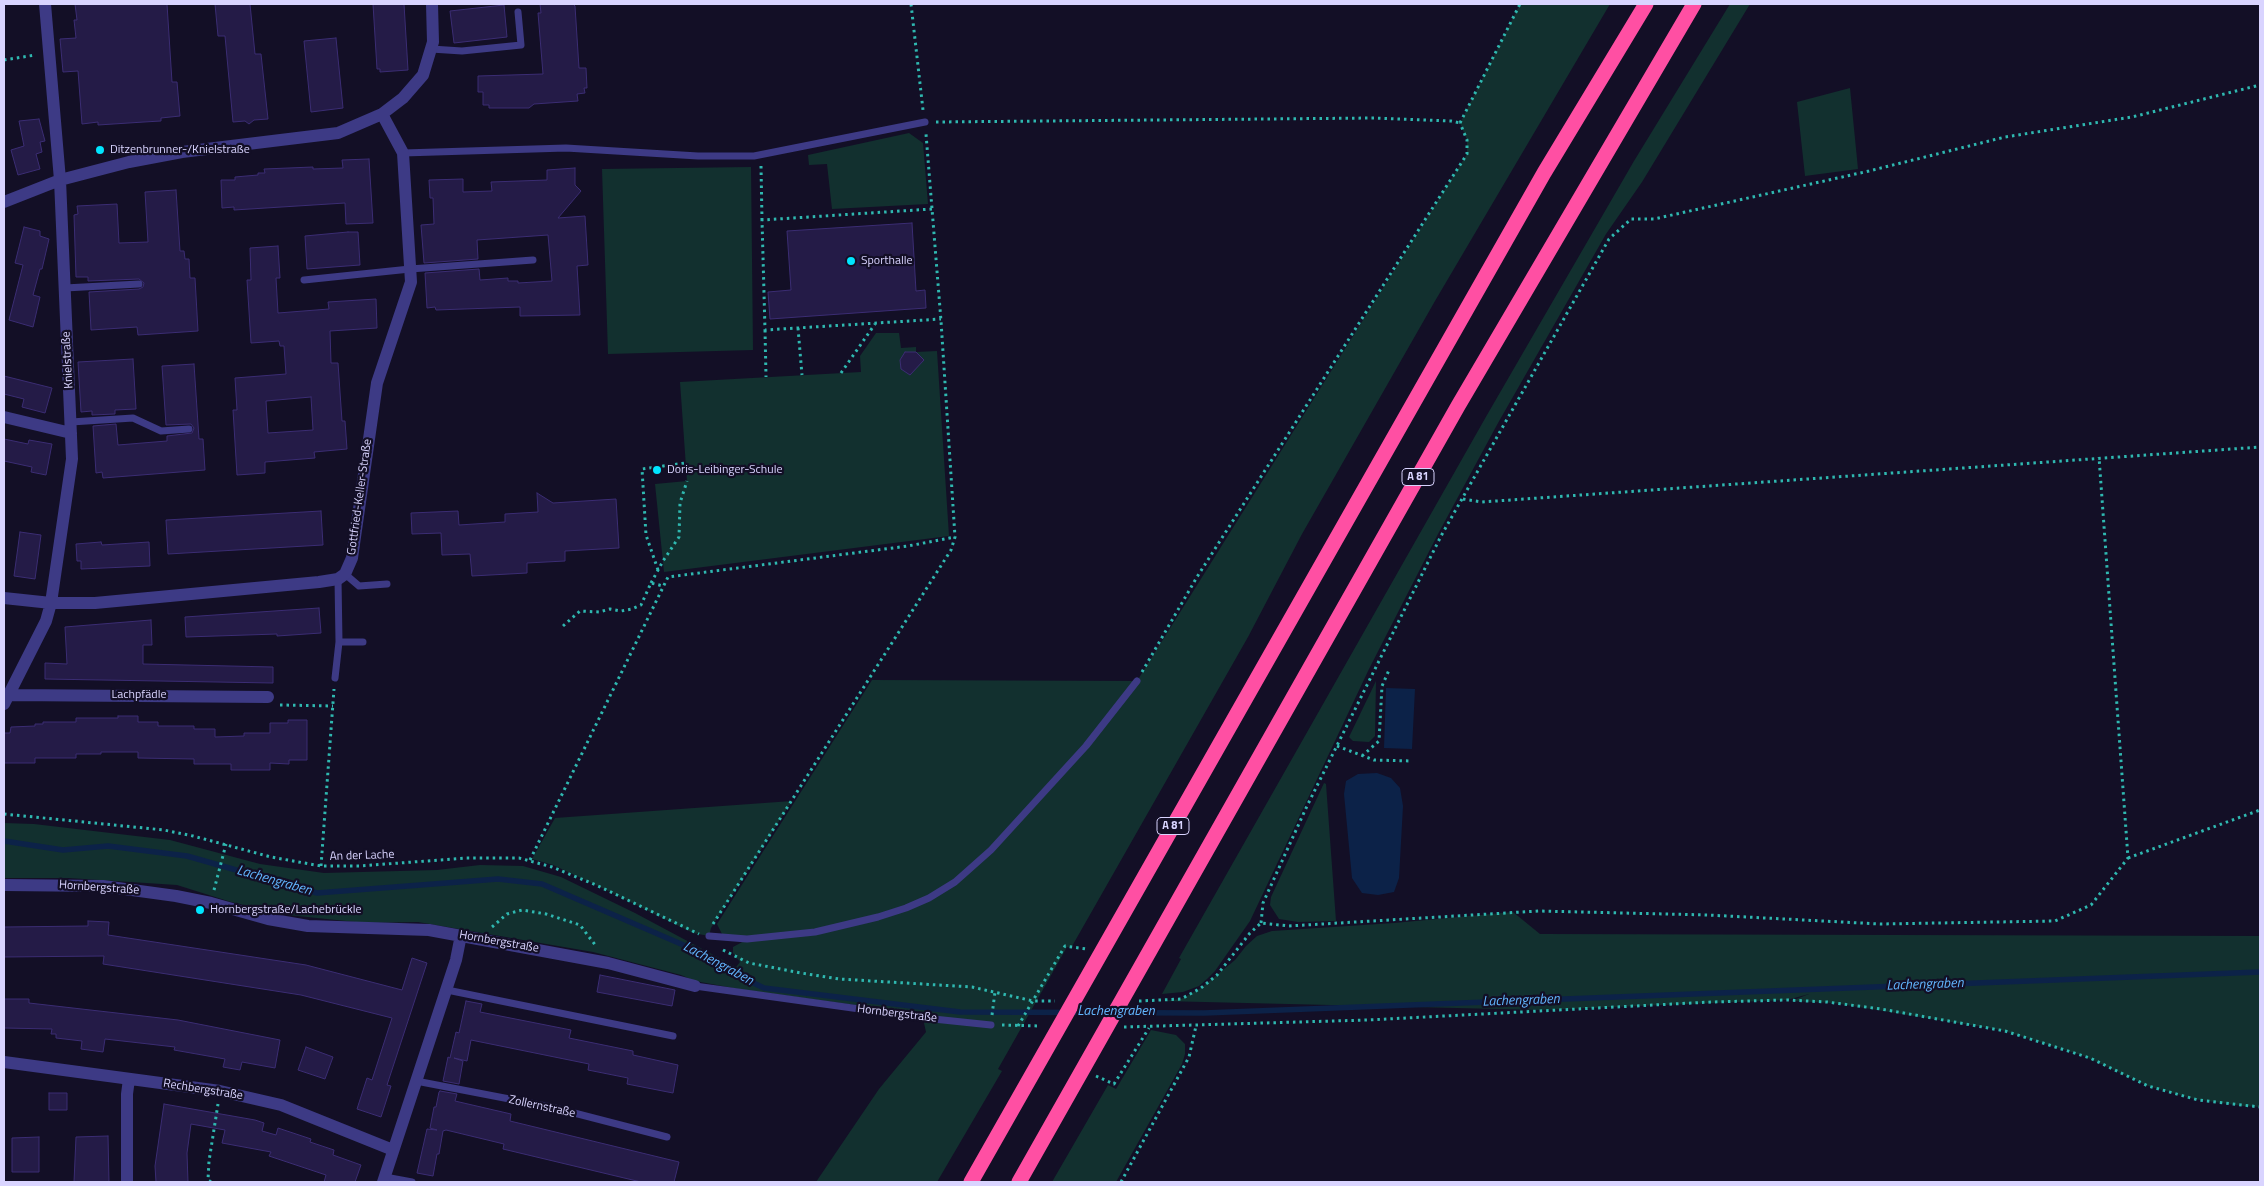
<!DOCTYPE html>
<meta charset="utf-8">
<style>
body{margin:0}
#map{position:relative;width:2264px;height:1186px;overflow:hidden;background:#130f26;font-family:"Titillium Web",sans-serif}
canvas{display:block}
.frame{position:absolute;inset:0;border:5px solid #d9d4ff;pointer-events:none}
</style>
<div id="map">
<canvas width="2264" height="1186"></canvas>
<div class="frame"></div>
</div>
<script>
const c = document.querySelector('canvas').getContext('2d');
c.lineJoin = 'round';
function paint(path, color) { c.fillStyle = color; c.fill(path, 'evenodd'); }
const poly = rows => new Path2D(rows.map(r => 'M' + r).join(''));
function trace(path, color, width, dash) { c.strokeStyle = color; c.lineWidth = width; c.lineCap = dash ? 'butt' : 'round'; c.setLineDash(dash || []); c.stroke(path); }
function label(font, color, halo, rows, align = 'center') {
  c.font = font + ' "Titillium Web",sans-serif'; c.lineWidth = 4.5; c.setLineDash([]); c.textBaseline = 'middle'; c.strokeStyle = halo; c.fillStyle = color; for (const [text, x, y, turn = 0] of rows) {
    c.save(); c.translate(x, y); c.rotate((+turn || 0) * Math.PI / 180); c.textAlign = isNaN(turn) ? turn : align; if (halo) c.strokeText(text, 0, 0); c.fillText(text, 0, 0); c.restore();
  }
}
const green = poly([
 [1520,4,1610,4,1435,301,1302,534,1248,637,1071,948,1067,947,998,1069,1002,1071,937,1182,816,1182,879,1089,926,1032,922,1014,744,990,695,981,681,975,593,952,418,922,365,923,288,915,231,902,177,885,68,878,4,878,4,823,34,824,170,840,260,864,324,873,437,870,480,865,523,866,561,877,635,913,736,967,740,962,733,953,733,947,746,940,722,934,717,924,872,680,1137,681,1467,154,1467,140,1460,123],
 [1730,4,1750,4,1642,182,1606,234,1498,423,1438,534,1369,669,1250,921,1215,971,1207,979,1199,986,1183,992,1162,994,1181,959,1179,958,1487,415,1634,161],
 [1850,88,1858,169,1805,176,1797,102],
 [909,133,923,143,928,204,832,209,827,164,809,165,808,155],
 [751,167,753,350,608,354,602,169],
 [876,333,899,333,901,348,916,347,916,352,937,351,949,536,664,572,655,484,687,481,680,382,861,372,860,356],
 [1376,681,1375,736,1369,742,1353,741,1349,737],
 [1324,783,1326,784,1336,921,1298,922,1279,919,1270,905,1271,897],
 [792,801,711,928,709,936,693,933,596,885,553,865,532,859,555,818],
 [1513,912,1540,934,2260,936,2260,1107,2242,1106,2194,1099,2148,1086,2084,1056,2001,1030,1834,1003,1791,1001,1809,994,1787,1000,1540,1010,1162,1001,1181,999,1201,988,1235,960,1246,946,1257,936,1272,931,1394,923],
 [1151,1030,1176,1035,1185,1044,1185,1054,1182,1064,1116,1182,1052,1182,1108,1085,1116,1089]
]);
const water = poly([
 [1386,688,1415,689,1412,749,1384,748],
 [1377,773,1391,778,1400,788,1403,806,1399,878,1394,892,1378,895,1362,893,1352,878,1344,794,1346,781,1358,774]
]);
const stream = poly([
 [4,841,63,850,108,846,187,856,317,893,498,879,542,884,695,950,718,966,764,988,960,1012,1204,1013,2260,972]
]);
const building = poly([
 [75,4,167,4,172,82,177,82,180,116,161,118,161,121,144,122,98,125,98,122,82,124,78,71,63,72,60,39,76,38,74,20,77,20,75,4],
 [215,4,250,4,255,54,261,54,268,119,254,120,249,124,245,121,233,122,225,36,218,36,215,4],
 [373,4,404,4,408,70,380,72,380,69,377,69,373,4],
 [540,4,573,4,575,6,579,68,586,68,587,88,584,88,585,93,577,94,578,101,534,104,529,108,489,108,489,105,483,105,483,92,478,92,478,76,543,74,538,13,541,13,540,4],
 [504,5,507,37,454,43,450,11,504,5],
 [336,38,343,108,311,112,304,41,336,38],
 [39,119,45,141,40,142,42,152,36,154,40,169,18,175,11,150,24,146,19,121,39,119],
 [369,159,373,223,346,224,345,203,234,210,234,207,222,208,221,180,235,180,235,177,258,175,258,173,265,173,264,169,313,167,313,169,343,168,342,160,369,159],
 [575,168,575,185,581,191,558,218,585,216,588,265,577,266,580,315,520,316,520,307,436,310,435,307,427,308,425,273,479,269,480,280,508,278,508,281,518,281,518,283,552,281,548,235,477,240,478,259,424,263,421,225,434,224,433,198,430,198,429,180,463,179,463,192,492,191,491,182,547,180,547,170,575,168],
 [176,190,180,251,184,251,185,259,189,259,190,278,195,278,198,331,138,335,137,327,91,330,89,292,139,289,143,287,144,283,139,279,88,281,88,277,76,277,74,215,78,214,77,206,117,204,119,243,148,242,145,192,176,190],
 [912,223,916,291,925,290,926,308,770,319,768,292,791,290,787,231,912,223],
 [24,227,40,231,40,236,49,239,42,269,40,269,33,295,40,297,33,327,9,320,23,265,15,263,24,227],
 [348,232,358,232,360,265,307,269,305,236,348,232],
 [278,246,280,278,276,278,278,313,329,309,328,302,376,299,377,328,330,331,331,363,338,363,342,421,345,421,347,449,314,452,315,458,265,462,265,473,237,475,233,410,237,410,235,378,286,374,284,346,280,346,279,341,251,343,247,280,251,280,250,248,278,246],
 [311,397,313,430,268,433,266,401,311,397],
 [905,352,916,352,924,360,910,375,901,369,900,360,905,352],
 [133,359,136,409,115,410,115,414,92,415,92,411,81,412,78,362,133,359],
 [194,364,199,439,203,439,205,470,103,478,102,472,96,473,93,426,116,424,118,445,167,441,167,436,192,433,194,428,191,424,166,425,162,366,194,364],
 [4,376,52,388,45,413,22,407,24,399,4,394,4,376],
 [4,439,28,444,29,440,52,444,46,475,31,472,32,467,4,461,4,439],
 [537,493,553,503,616,499,619,548,565,551,565,561,527,563,527,573,472,576,470,554,442,555,441,533,412,534,411,513,458,511,459,525,505,522,505,514,538,512,537,493],
 [321,511,323,545,168,554,166,520,321,511],
 [20,532,41,535,35,579,14,576,20,532],
 [101,542,102,545,149,542,150,566,81,569,81,561,77,561,76,544,101,542],
 [319,608,321,633,277,636,277,634,186,637,185,617,319,608],
 [151,620,152,645,143,645,143,664,273,667,273,683,45,679,45,663,67,664,65,627,151,620],
 [118,716,138,716,138,722,158,722,158,726,194,726,194,729,215,729,215,737,244,736,244,733,270,733,270,723,288,723,288,720,307,720,307,760,289,760,289,764,270,763,270,770,231,770,231,764,194,764,194,759,138,758,138,752,101,752,101,754,76,754,76,758,35,758,35,763,4,763,4,733,10,733,11,727,35,726,35,724,43,724,43,722,76,722,76,718,118,718,118,716],
 [88,921,109,922,108,935,306,965,402,990,412,958,427,963,387,1085,391,1086,381,1117,357,1109,367,1078,372,1080,392,1018,301,995,103,964,104,956,4,957,4,927,88,926,88,921],
 [600,975,675,990,672,1006,597,992,600,975],
 [4,999,29,999,29,1003,178,1020,280,1040,275,1068,242,1062,240,1070,223,1067,225,1059,174,1050,175,1047,105,1039,103,1052,81,1049,82,1041,56,1038,56,1034,51,1034,52,1029,4,1028,4,999],
 [466,1001,482,1004,480,1012,571,1030,569,1038,633,1051,633,1055,678,1065,673,1093,627,1084,628,1078,588,1070,589,1064,471,1040,467,1061,454,1058,463,1061,459,1084,443,1081,448,1057,450,1058,456,1032,459,1033,466,1001],
 [306,1047,333,1057,325,1079,298,1070,306,1047],
 [440,1091,457,1094,455,1101,511,1114,510,1121,679,1162,674,1182,641,1182,503,1149,504,1144,446,1130,443,1131,439,1154,437,1154,433,1176,417,1173,427,1129,437,1130,430,1128,434,1107,436,1107,439,1092,440,1091],
 [49,1093,67,1093,67,1110,49,1110,49,1093],
 [164,1104,255,1120,264,1123,262,1131,276,1135,278,1128,311,1139,310,1142,334,1150,333,1155,361,1165,355,1182,324,1182,326,1175,269,1156,271,1152,222,1143,225,1130,191,1124,187,1153,188,1182,156,1182,155,1166,164,1104],
 [108,1136,109,1182,74,1182,76,1137,108,1136],
 [39,1137,39,1172,12,1172,12,1138,39,1137]
]);
const path = poly([
 [911,4,923,110],
 [4,60,35,55],
 [936,122,1374,118,1451,121,1460,123],
 [1460,123,1520,4],
 [761,166,762,220],
 [932,209,762,220,765,330,941,319],
 [798,328,802,375],
 [765,330,766,377],
 [841,373,875,324],
 [1463,499,1482,502,2260,447],
 [658,570,646,535,642,469,685,463],
 [651,583,663,561,679,537,680,503,687,481],
 [563,626,580,611,599,612,610,609,621,611,632,609,641,605,651,583,663,586],
 [1142,672,1197,577,1467,154,1467,140,1460,123],
 [280,705,333,706],
 [1337,746,1374,760,1412,761],
 [1362,756,1379,741,1382,686,1389,670],
 [4,814,164,830,193,836,271,857,321,866,360,866,466,858,519,858,552,867,596,885,699,934],
 [2128,858,2260,810],
 [530,860,668,577,908,546,955,537],
 [321,866,334,689],
 [214,890,226,844],
 [1261,923,1263,903,1307,806,1441,536,1609,239,1631,219,1654,219,1869,171,2005,137,2132,117,2260,85],
 [713,924,951,550,955,537,941,321,926,134],
 [492,927,507,914,522,910,546,914,580,925,596,946],
 [723,950,749,963,801,973,839,979,972,987,1033,1001,1055,1001],
 [1139,1001,1181,999,1201,988,1217,975,1250,933,1261,923,1289,926,1539,911,1708,915,1880,924,2055,921,2091,905,2128,858,2099,457],
 [992,1015,995,992],
 [1002,1025,1041,1026],
 [1018,1026,1065,946,1086,949],
 [1124,1027,1368,1020,1711,1002,1787,1000,1827,1002,1881,1009,2005,1031,2090,1058,2148,1086,2198,1100,2260,1107],
 [1096,1076,1114,1084,1149,1028],
 [211,1182,208,1180,209,1161,218,1104],
 [1121,1182,1189,1057,1196,1026]
]);
const lane = poly([
 [431,49,462,51,521,45,518,12],
 [403,153,566,148,698,156,754,156,925,122],
 [304,280,410,269,533,260],
 [65,288,139,284],
 [71,422,133,418,161,431,189,429],
 [345,574,359,586,387,584],
 [339,642,363,642],
 [335,678,339,642,338,579],
 [709,936,747,939,815,932,878,917,906,908,929,898,955,882,991,850,1086,746,1137,681],
 [695,986,924,1018,991,1025],
 [447,990,673,1036],
 [416,1081,551,1107,667,1137],
 [385,1177,412,1182]
]);
const street = poly([
 [4,202,60,180,129,162,182,152,338,133,382,114,403,98,423,75,433,42,432,4],
 [4,417,71,433],
 [4,598,51,603,95,603,319,582,338,579,345,574,352,558,377,383,411,282,403,153,382,114],
 [10,695,268,697],
 [4,704,46,621,51,603,72,459,60,180,45,4],
 [4,885,103,886,176,896,211,903,268,919,308,926,429,930,608,963,695,986],
 [4,1062,220,1091,281,1105,393,1150],
 [127,1182,127,1094,129,1079],
 [383,1182,456,960,461,935]
]);
const highway = poly([
 [971,1182,1544,173,1646,4],
 [1019,1182,1458,406,1694,4]
]);
const markers = [
 [100,150,5,"#00e5ff"],
 [851,261,5,"#00e5ff"],
 [657,470,5,"#00e5ff"],
 [200,910,5,"#00e5ff"]
];
const shields = [
 [1418,477,32],
 [1173,826,32]
];
const shieldNames = [
 ["A 81",1418,477],
 ["A 81",1173,826]
];
const poiNames = [
 ["Ditzenbrunner-/Knielstraße",110,150],
 ["Sporthalle",861,261],
 ["Doris-Leibinger-Schule",667,470],
 ["Hornbergstraße/Lachebrückle",210,910]
];
const streetNames = [
 ["Knielstraße",68,360,-93],
 ["Gottfried-Keller-Straße",360,497,-82],
 ["Lachpfädle",139,695],
 ["An der Lache",362,856,-2],
 ["Hornbergstraße",99,888,4],
 ["Hornbergstraße",499,942,10],
 ["Hornbergstraße",897,1014,7],
 ["Rechbergstraße",203,1090,9],
 ["Zollernstraße",542,1107,12]
];
const waterNames = [
 ["Lachengraben",274,881,16],
 ["Lachengraben",718,964,28],
 ["Lachengraben",1925,985,-2],
 ["Lachengraben",1521,1001,-2],
 ["Lachengraben",1116,1012]
];
paint(green, '#12302f');
paint(water, '#0c2248');
trace(stream, '#0c2248', 5.5);
paint(building, '#241b47');
trace(building, '#3b2d73', 1);
trace(path, '#2fb8b0', 3, [2.5, 4]);
trace(lane, '#3d3a85', 7);
trace(street, '#3d3a85', 12);
trace(highway, '#ff4fa3', 15);
for (const [x, y, r, color] of markers) { const dot = new Path2D(); dot.arc(x, y, r, 0, 2 * Math.PI); c.fillStyle = color; c.fill(dot); trace(dot, '#130f26', 2); }
for (const [x, y, w] of shields) { const box = new Path2D(); box.roundRect(x - w / 2, y - 8.5, w, 17, 4); c.fillStyle = '#130f26'; c.fill(box); trace(box, '#d9d4ff', 1); }
label('bold 11px', '#d9d4ff', null, shieldNames);
label('12px', '#d9d4ff', '#130f26', poiNames, 'left');
label('12px', '#d9d4ff', '#130f26', streetNames);
label('italic 14px', '#62b6ff', '#130f26', waterNames);
</script>
